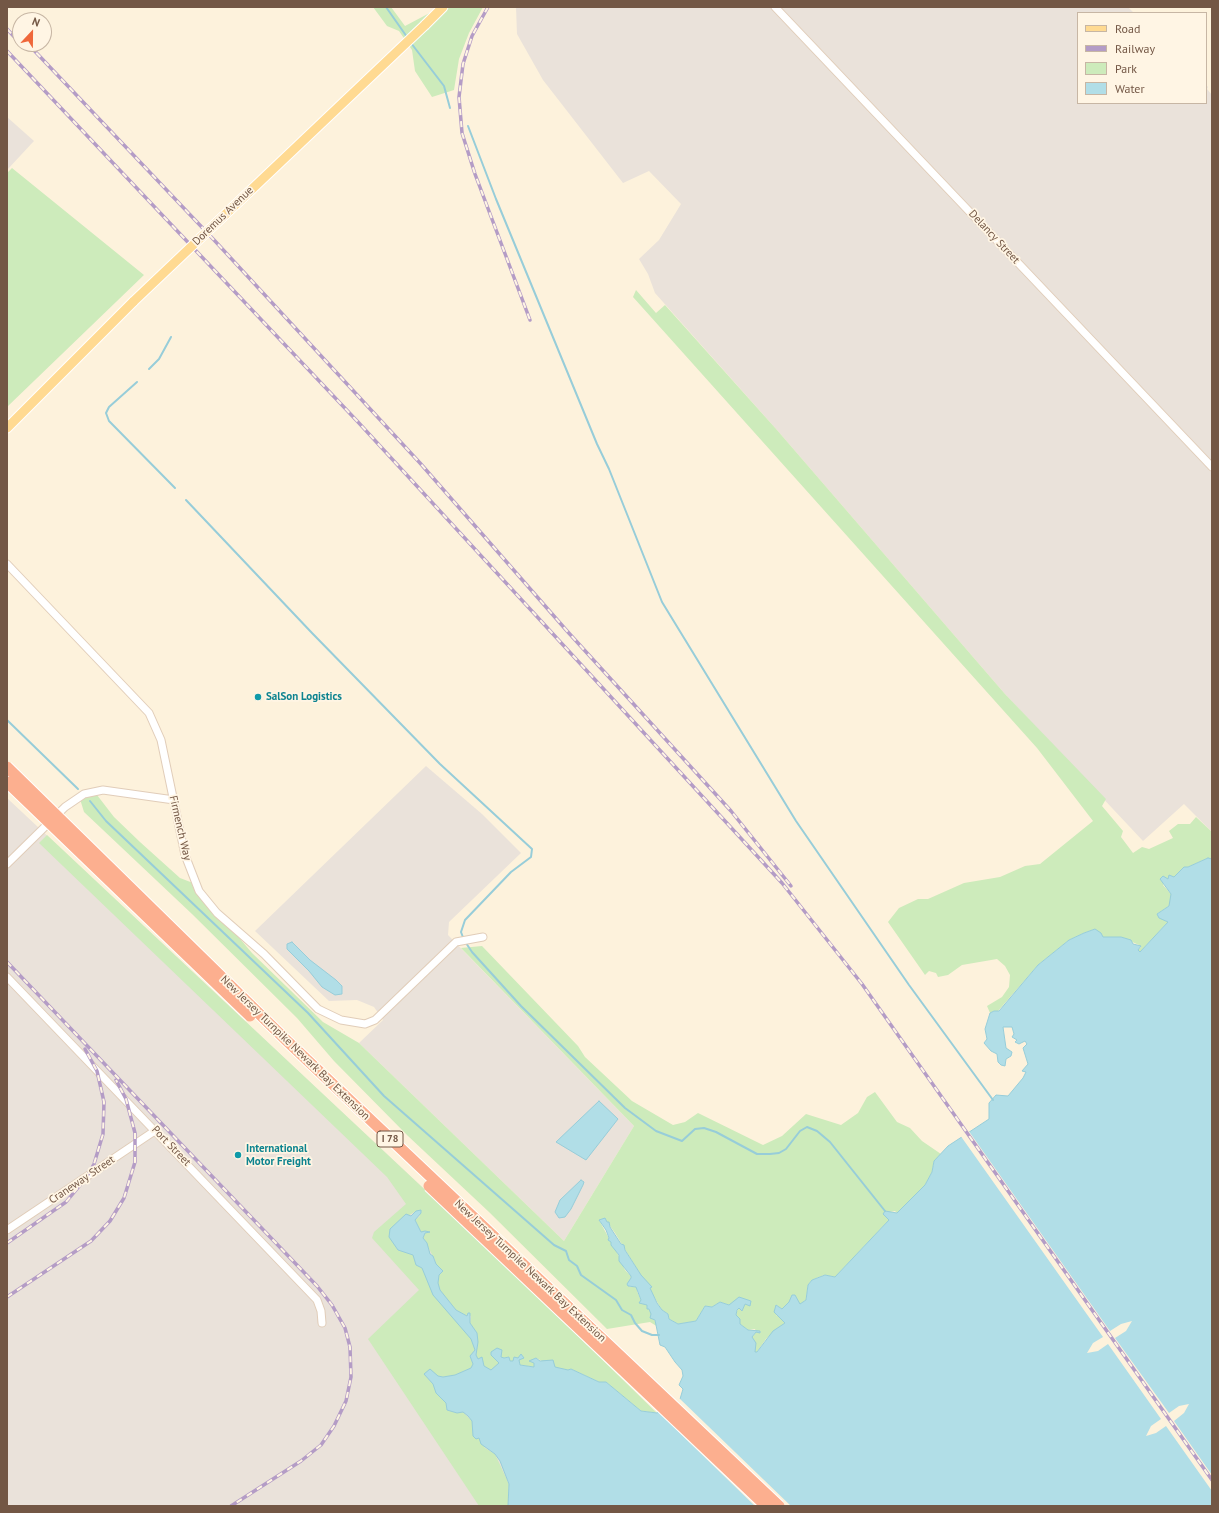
<!DOCTYPE html>
<style>
body{margin:0}
#map{position:relative;width:1219px;height:1513px;overflow:hidden;background:#fdf2dc;font-family:"PT Sans",sans-serif}
canvas{display:block}
.frame{position:absolute;inset:0;border:8px solid #735745;pointer-events:none}
.legend{position:absolute;left:1077px;top:12px;width:130px;height:92px;box-sizing:border-box;background:#fff5e4;border:1px solid #c7b6a4;margin:0;padding:5px 7px;list-style:none;font-size:12px;color:#735745}
.legend li{display:flex;align-items:center;gap:8px;height:20px}
.legend b{width:20px;border:1px solid #c7b6a4}
.north{position:absolute;left:12px;top:12px;width:40px;height:40px;box-sizing:border-box;background:#fff5e4;border:1px solid #c7b6a4;border-radius:50%;rotate:22deg;font-size:11px;font-weight:700;line-height:16px;text-align:center;color:#735745}
.north::after{content:'';display:block;margin:auto;width:14px;height:18px;background:#ef673a;clip-path:polygon(50% 0,100% 100%,50% 72%,0 100%)}
</style>
<div id="map">
<canvas width="1219" height="1513"></canvas>
<div class="frame"></div>
<ul class="legend">
<li><b style="height:5px;background:#ffda92"></b>Road</li>
<li><b style="height:5px;background:#b49cc6"></b>Railway</li>
<li><b style="height:11px;background:#cdebbb"></b>Park</li>
<li><b style="height:11px;background:#b1dee7"></b>Water</li>
</ul>
<div class="north">N</div>
</div>
<script>
const c = document.querySelector('canvas').getContext('2d');
c.lineJoin = 'round';
function paint(path, color) { c.fillStyle = color; c.fill(path, 'evenodd'); }
const poly = rows => new Path2D(rows.map(r => 'M' + r).join(''));
function trace(path, color, width, dash) { c.strokeStyle = color; c.lineWidth = width; c.lineCap = dash ? 'butt' : 'round'; c.setLineDash(dash || []); c.stroke(path); }
function label(font, color, halo, rows, align = 'center') {
  c.font = font + ' "PT Sans",sans-serif'; c.lineWidth = 3.5; c.setLineDash([]); c.textBaseline = 'middle'; c.strokeStyle = halo; c.fillStyle = color; for (const [text, x, y, turn = 0] of rows) {
    c.save(); c.translate(x, y); c.rotate((+turn || 0) * Math.PI / 180); c.textAlign = isNaN(turn) ? turn : align; if (halo) c.strokeText(text, 0, 0); c.fillText(text, 0, 0); c.restore();
  }
}
const industrial = poly([
 [516,7,1128,7,1134,13,1078,13,1078,103,1206,103,1206,85,1208,87,1207,89,1212,95,1212,832,1184,804,1143,841,1005,694,777,430,655,293,648,274,639,259,659,240,681,204,649,171,623,183,543,80,517,34],
 [7,117,34,141,7,170],
 [426,766,482,814,521,853,449,922,448,935,634,1126,564,1241,359,1043,383,1020,374,1007,357,1000,329,1001,255,931],
 [7,798,502,1262,508,1506,7,1506]
]);
const green = poly([
 [373,7,391,7,405,26,441,7,483,7,469,33,459,59,454,90,432,97,415,71,412,50,399,31,387,26],
 [12,168,144,275,7,407,7,173],
 [636,290,656,313,665,305,777,430,1005,694,1106,799,1102,806,1123,831,1121,837,1133,853,1142,847,1149,849,1173,838,1169,831,1178,824,1190,824,1196,817,1212,832,1212,859,1208,858,1188,867,1184,867,1174,877,1168,879,1163,885,1171,894,1171,902,1169,906,1157,914,1168,922,1140,952,1138,950,1141,947,1139,945,1121,937,1103,937,1095,929,1084,933,1069,940,1038,965,998,1011,994,1011,990,1013,987,1006,1002,997,1009,987,1010,975,1005,966,997,959,962,965,948,975,938,977,936,973,929,971,925,975,888,922,899,908,918,899,928,899,964,883,1000,877,1025,866,1040,864,1093,821,1037,748,633,297],
 [97,795,114,817,140,842,180,878,193,883,252,953,323,1022,359,1043,564,1241,634,1126,461,948,482,946,578,1046,585,1057,632,1101,673,1125,685,1122,698,1113,763,1145,782,1136,806,1114,841,1125,858,1113,867,1097,875,1092,897,1122,910,1128,922,1141,941,1154,934,1161,932,1172,925,1185,897,1213,895,1211,890,1212,889,1220,835,1277,824,1275,812,1280,808,1285,806,1300,799,1305,789,1302,782,1309,776,1305,776,1315,782,1318,785,1323,766,1339,757,1352,754,1352,752,1337,756,1332,755,1329,748,1330,740,1324,740,1319,736,1315,737,1311,739,1308,741,1310,745,1304,751,1300,729,1305,720,1302,712,1307,705,1306,696,1321,678,1324,669,1319,668,1314,662,1310,615,1233,607,1222,599,1220,611,1242,611,1245,616,1250,625,1270,631,1276,630,1281,627,1284,630,1287,636,1287,638,1288,637,1291,642,1303,647,1305,658,1327,650,1322,607,1329,489,1212,408,1136,334,1061,297,1018,192,914,84,812,80,799],
 [47,835,502,1262,657,1413,641,1411,606,1382,599,1382,571,1369,568,1371,554,1367,536,1358,530,1361,534,1363,534,1367,520,1365,518,1358,513,1361,510,1361,509,1357,504,1358,501,1357,499,1363,491,1370,484,1366,482,1358,478,1359,476,1355,478,1342,477,1333,470,1323,471,1316,464,1315,456,1310,440,1290,438,1283,439,1275,435,1260,423,1238,425,1233,421,1232,415,1220,420,1216,416,1211,408,1216,395,1246,398,1250,413,1255,416,1265,422,1268,450,1313,471,1338,475,1350,470,1356,473,1364,471,1368,455,1375,443,1377,438,1376,432,1372,424,1374,433,1384,436,1393,446,1403,447,1410,457,1413,463,1412,472,1421,472,1428,485,1448,495,1454,509,1484,508,1506,479,1506,368,1339,419,1290,372,1238,374,1232,406,1204,387,1177,39,843]
]);
const water = poly([
 [1208,858,1212,859,1212,1506,508,1506,509,1484,500,1461,495,1454,481,1444,479,1438,476,1439,473,1436,472,1421,468,1416,463,1412,457,1413,447,1410,446,1403,436,1393,433,1384,424,1374,430,1369,438,1376,443,1377,455,1375,471,1368,473,1364,470,1356,475,1350,471,1339,433,1295,422,1268,416,1265,413,1255,398,1250,389,1237,390,1229,406,1214,411,1216,416,1211,421,1210,421,1213,415,1220,421,1232,425,1231,430,1232,425,1233,423,1238,427,1243,430,1254,433,1256,436,1264,443,1271,439,1275,438,1283,440,1290,456,1310,467,1316,468,1313,470,1313,470,1323,477,1333,478,1342,476,1355,478,1359,482,1357,484,1366,491,1370,499,1363,491,1355,491,1352,497,1348,502,1350,501,1357,504,1358,509,1357,510,1361,513,1361,514,1357,518,1358,521,1354,524,1358,519,1360,520,1365,534,1367,534,1363,529,1361,536,1358,540,1361,553,1360,555,1367,568,1370,571,1369,599,1382,606,1382,641,1411,657,1413,680,1399,683,1389,679,1385,683,1376,682,1370,675,1362,665,1347,660,1345,655,1320,650,1318,651,1314,649,1309,647,1309,647,1305,639,1303,641,1300,636,1287,628,1286,627,1284,631,1278,631,1276,619,1261,619,1255,611,1245,611,1242,608,1240,609,1238,606,1230,599,1220,605,1218,607,1222,609,1222,610,1227,621,1244,624,1245,625,1250,641,1275,652,1287,650,1288,657,1303,662,1310,668,1314,669,1319,678,1324,696,1321,705,1306,712,1307,720,1302,729,1305,739,1297,751,1301,750,1306,745,1304,742,1311,739,1308,737,1310,736,1315,740,1319,740,1324,748,1330,760,1331,760,1333,756,1332,752,1337,756,1343,755,1352,757,1352,773,1331,785,1323,774,1312,776,1305,782,1309,789,1302,792,1295,795,1295,800,1304,806,1300,808,1285,812,1280,825,1275,835,1277,889,1220,883,1214,885,1211,897,1213,925,1185,932,1172,934,1161,948,1146,989,1119,989,1103,996,1095,1008,1096,1023,1078,1026,1072,1022,1071,1028,1064,1023,1048,1027,1044,1025,1041,1019,1044,1015,1042,1017,1040,1012,1037,1014,1034,1012,1027,1003,1027,1006,1048,1012,1052,1011,1056,1006,1059,1005,1066,1001,1065,998,1062,997,1054,991,1051,984,1043,987,1039,985,1029,990,1013,994,1011,999,1011,1038,965,1069,940,1084,933,1095,929,1101,933,1103,937,1121,937,1131,940,1133,944,1141,946,1138,950,1140,952,1168,922,1159,918,1157,914,1169,906,1171,894,1160,879,1163,876,1168,879,1169,875,1174,877,1184,867,1188,867,1208,858],
 [292,942,310,960,336,980,342,986,342,994,335,995,322,987,309,971,287,949,287,944,292,942],
 [599,1101,618,1119,586,1160,556,1142,599,1101],
 [581,1180,584,1182,583,1185,571,1209,565,1217,559,1218,555,1212,560,1200,581,1180]
]);
const pier = poly([
 [968,1130,1110,1331,1121,1324,1132,1321,1126,1331,1115,1338,1169,1413,1179,1406,1189,1404,1184,1413,1174,1421,1212,1475,1212,1491,1166,1426,1156,1433,1146,1436,1151,1426,1161,1419,1108,1344,1098,1351,1087,1353,1093,1343,1103,1337,960,1135],
 [679,1398,791,1506,755,1506,657,1411]
]);
const stream = poly([
 [386,7,407,37],
 [411,43,444,86,450,108],
 [468,126,496,199,597,444,609,469,662,602,796,821,909,985,993,1100],
 [149,369,159,359,171,337],
 [137,382,109,407,106,413,109,421,175,488],
 [186,500,312,633,440,764,532,849,531,857,511,872,465,920,461,932,464,940,472,952,521,1006,625,1108,656,1131,682,1141,695,1129,704,1128,716,1132,757,1154,770,1154,779,1153,786,1149,800,1131,807,1127,817,1131,830,1142,885,1211],
 [7,720,78,789],
 [90,801,106,821,308,1013,384,1096,554,1245,566,1251,569,1260,577,1266,581,1275,616,1300,622,1310,631,1315,635,1323,642,1331,652,1335,659,1335]
]);
const minor = poly([
 [775,7,1212,467],
 [7,564,149,713,161,740,185,855,199,891,217,913,264,954,318,1009,341,1020,365,1024,375,1020,456,942,483,937],
 [7,864,65,807,84,794,103,790,174,800],
 [7,977,317,1300,321,1311,322,1323],
 [7,1230,156,1130]
]);
const major = poly([
 [425,25,443,7],
 [7,428,134,301]
]);
const rail = poly([
 [488,7,472,36,463,64,459,97,462,133,475,174,530,320],
 [7,29,20,43],
 [28,44,215,241,420,463,567,631,731,811,791,886],
 [7,51,358,422,782,883,862,984,1212,1480],
 [7,962,317,1286,332,1305,345,1328,350,1347,351,1377,346,1401,334,1426,321,1445,301,1461,231,1506],
 [7,1243,66,1202,86,1178,94,1164,103,1134,104,1102,97,1071,85,1049],
 [7,1297,91,1241,110,1221,124,1198,135,1162,135,1133,126,1099,116,1080]
]);
const majorBridge = poly([
 [134,301,425,25]
]);
const highwayBridge = poly([
 [7,767,286,1040,779,1506],
 [7,782,250,1016],
 [429,1186,766,1506]
]);
const markers = [
 [258,697,4,"#0f9aa8"],
 [238,1155,4,"#0f9aa8"]
];
const shields = [
 [390,1139,26]
];
const shieldNames = [
 ["I 78",390,1139]
];
const streetNames = [
 ["Doremus Avenue",223,216,-44],
 ["Delancy Street",994,237,47],
 ["Firmench Way",180,828,77],
 ["New Jersey Turnpike Newark Bay Extension",295,1048,44],
 ["Port Street",171,1146,46],
 ["Craneway Street",82,1180,-34],
 ["New Jersey Turnpike Newark Bay Extension",530,1271,43]
];
const cultureNames = [
 ["SalSon Logistics",266,697],
 ["International",246,1149],
 ["Motor Freight",246,1162]
];
paint(industrial, '#eae2da');
paint(green, '#cdebbb');
paint(water, '#b1dee7');
trace(water, '#97cdd9', 1);
paint(pier, '#fdf2dc');
trace(stream, '#97cdd9', 2);
trace(minor, '#e1cdb9', 9);
trace(major, '#fff', 11);
trace(minor, '#fff', 7);
trace(major, '#ffda92', 9);
trace(rail, '#b49cc6', 3.5);
trace(rail, '#fff5e4', 2, [6]);
trace(majorBridge, '#fff', 11, []);
trace(highwayBridge, '#fff', 13, []);
trace(majorBridge, '#ffda92', 9);
trace(highwayBridge, '#fcaf8f', 11);
for (const [x, y, r, color] of markers) { const dot = new Path2D(); dot.arc(x, y, r, 0, 2 * Math.PI); c.fillStyle = color; c.fill(dot); trace(dot, '#fff5e4', 1.5); }
for (const [x, y, w] of shields) { const box = new Path2D(); box.roundRect(x - w / 2, y - 8, w, 16, 3); c.fillStyle = '#fff5e4'; c.fill(box); trace(box, '#735745', 1); }
label('bold 10px', '#735745', null, shieldNames);
label('11px', '#735745', '#fff5e4', streetNames);
label('bold 11px', '#0d838f', '#fff5e4', cultureNames, 'left');
</script>
